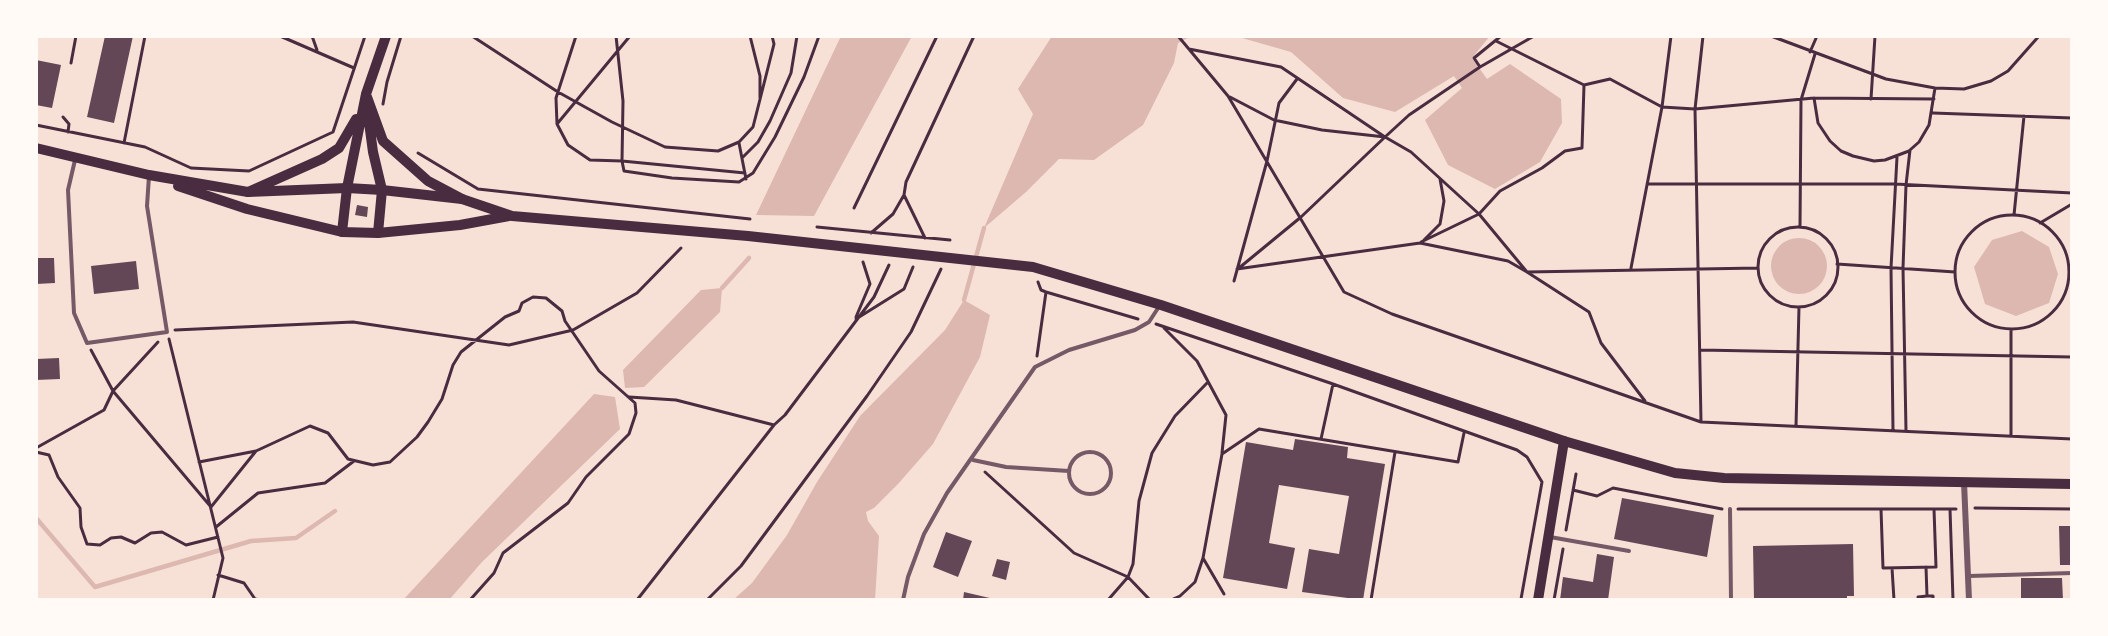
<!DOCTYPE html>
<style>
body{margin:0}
#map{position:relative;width:2108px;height:636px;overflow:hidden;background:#f7e1d7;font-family:"Fira Sans Condensed",sans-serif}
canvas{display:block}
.frame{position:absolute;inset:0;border:38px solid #fffaf5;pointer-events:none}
</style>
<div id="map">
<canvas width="2108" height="636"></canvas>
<div class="frame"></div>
</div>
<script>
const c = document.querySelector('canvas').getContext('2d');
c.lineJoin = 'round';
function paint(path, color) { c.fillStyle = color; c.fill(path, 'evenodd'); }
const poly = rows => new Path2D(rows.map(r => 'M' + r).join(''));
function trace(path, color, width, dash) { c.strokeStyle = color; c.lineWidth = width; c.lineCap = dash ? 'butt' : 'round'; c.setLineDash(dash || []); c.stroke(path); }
const water = poly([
 [841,36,912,36,814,216,756,215],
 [1052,36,1192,36,1178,43,1174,63,1143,125,1094,160,1059,159,1026,192,984,228,1033,114,1018,89],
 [1235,36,1490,36,1472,58,1487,79,1510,64,1561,99,1562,123,1540,162,1495,189,1448,165,1425,120,1462,88,1454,76,1395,112,1343,98,1291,52],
 [2022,231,2049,247,2058,274,2049,303,2016,316,1985,304,1974,267,1992,240],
 '1771 266a28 28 0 1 1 56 0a28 28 0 1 1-56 0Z',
 [722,288,720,312,644,387,625,388,623,370,701,290],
 [964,300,990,315,980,357,933,444,898,484,874,508,866,512,868,521,879,536,875,600,733,600,752,583,787,535,817,482,860,416,945,330],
 [594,394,615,397,620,429,482,562,449,600,403,600]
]);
const stream = poly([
 [722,288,749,258],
 [964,300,984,228],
 [36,518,95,587,251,541,296,538,335,511]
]);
const building = poly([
 [105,36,133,36,114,123,87,117],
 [36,60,61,65,52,108,36,105],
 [357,205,368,207,367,217,355,215],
 [36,258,54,258,55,283,36,284],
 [136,261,139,289,94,294,91,266],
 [59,358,60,379,36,380,36,359],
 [1295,439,1348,447,1347,458,1385,464,1363,600,1302,592,1309,549,1339,554,1349,496,1279,485,1269,543,1295,548,1287,589,1223,578,1246,442,1293,450],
 [1622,498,1714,515,1707,557,1614,539],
 [2059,526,2072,526,2072,565,2060,565],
 [946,532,972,541,958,577,933,567],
 [1853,544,1854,596,1847,596,1847,600,1754,600,1753,546],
 [1597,554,1614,557,1608,600,1560,600,1563,577,1593,582],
 [997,559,1010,562,1006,580,992,576],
 [2021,578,2062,578,2063,600,2021,600],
 [964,592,994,599,994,600,963,600]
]);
const path = poly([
 [280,36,354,68],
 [312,36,317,50],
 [472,36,558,92,612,122,665,147,718,151,739,142,753,127,774,44,772,36],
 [576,36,556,98,557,124,568,145,590,160,622,161,624,171,672,178,739,182,753,173,775,137,804,77,819,36],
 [616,36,623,101,622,161,745,173],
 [750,36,760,76,760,98],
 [1178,36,1228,96,1344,292,1392,314,1701,422,2072,439],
 [1771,36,1886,79,1935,88,1964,89,1991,81,2008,71,2039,36],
 [1496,41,1584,85,1610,79,1662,107,1695,109,1814,98,1934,99],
 [1189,49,1281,67,1385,137,1409,115,1480,67,1534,36],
 [1810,52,1817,36],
 [71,63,76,36],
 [1480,67,1474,58,1501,36],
 [1230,97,1274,120,1322,130,1385,137,1411,152,1479,214,1527,272,1589,312,1601,343,1645,401],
 [1814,98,1818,123,1830,141,1841,151,1853,156,1874,161,1885,160,1909,151],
 [1871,99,1875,36],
 [383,104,387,82,401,36],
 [1933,113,2072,118],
 [63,117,69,124,68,132],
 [557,124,630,36],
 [36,125,145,147,191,168,249,171,333,132,365,36],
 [124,143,145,36],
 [739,143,746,179],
 [418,153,478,189,750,219],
 [742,158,758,142,770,121,791,73,797,36],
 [1648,184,1895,184,2072,193],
 [904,195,925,238],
 [854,208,937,36],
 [2014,215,2024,116],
 '1955 272a57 57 0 1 1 114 0a57 57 0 1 1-114 0Z',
 [2040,223,2072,204],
 [817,227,950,240],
 [1800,227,1801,100,1815,54],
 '1758 267a40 40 0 1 1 80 0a40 40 0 1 1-80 0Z',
 [871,233,893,214,904,195,906,182,974,36],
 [1424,240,1440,224,1444,201,1440,179],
 [1421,242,1479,214,1500,191,1542,168,1565,151,1582,148,1584,85],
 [1837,264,1955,272],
 [1239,268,1301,217,1385,137],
 [1631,268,1662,107,1671,36],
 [1237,269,1420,243,1508,261,1527,272,1758,268],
 [2070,274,2072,265],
 [1234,281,1267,161,1279,103,1297,79],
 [1038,282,1041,290,1046,292,1138,319],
 [856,317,870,284,863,262],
 [856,319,904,289,913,267],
 [1156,324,1333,384,1517,450,1527,457,1542,482,1521,599],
 [1164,328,1197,361,1226,415,1222,453],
 [175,330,353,322,509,345,573,330,637,293,681,248],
 [169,339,223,558,213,600],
 [91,350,113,391,211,507,256,451,310,426,328,433,348,459,373,465,390,462,417,437,428,422,442,399,453,365,461,352,505,317,519,311,522,303,533,297,546,298,562,311,565,321,599,371,635,403,636,413,629,434,586,477,568,503,503,553,494,573,470,600],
 [1700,350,2072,357],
 [1037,356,1046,292],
 [629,397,676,400,774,425],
 [1701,422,1695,109,1703,36],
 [1796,426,1799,307],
 [1893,431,1891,268,1897,157],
 [1906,431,1903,268,1906,185,1910,150,1919,142,1929,125,1935,88],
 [2011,435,2011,329],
 [1321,439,1333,384],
 [36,448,104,410,113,391,158,342],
 [36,452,49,455,58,477,80,508,81,527,87,544,100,545,111,538,121,537,135,543,151,533,162,532,186,545,218,537],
 [199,462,256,451],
 [985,472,1074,553,1128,577,1150,600],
 [1573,490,1597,496,1613,488,1722,509],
 [1975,508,2072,509],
 [1738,509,1956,509],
 [1881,509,1883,568,1936,567,1934,509],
 [1950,509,1953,600],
 [216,527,258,493,325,483,354,461],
 [1566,530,1576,474],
 [1926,567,1927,596,1933,596,1933,600],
 [1892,568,1894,600],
 [218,575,244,583,255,599,260,600],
 [1224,594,1203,558,1222,454,1259,429,1458,462,1464,433],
 [637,600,774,425,785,415,874,297,889,265],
 [707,600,741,566,867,396,911,332,941,269],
 [1108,600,1128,577,1133,564,1139,501,1152,453,1175,416,1207,383],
 [1171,600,1180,596,1195,582,1203,558],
 [1371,600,1395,452],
 [1554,600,1563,549],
 [1919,600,1918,597,1927,596]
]);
const service = poly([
 [75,160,68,190,74,313,87,343,167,332,147,206,149,176],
 '1069 473a21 21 0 1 1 42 0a21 21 0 1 1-42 0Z',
 [973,460,1006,467,1069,471],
 [1730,509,1731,600],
 [1550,537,1629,551],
 [1969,576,2072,573],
 [903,600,908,577,924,534,947,493,1035,367,1069,350,1135,330,1149,322,1160,305]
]);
const minor = poly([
 [1964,482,1969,600]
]);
const secondary = poly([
 [367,97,383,141,428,181,462,199],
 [368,115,373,152,382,190,378,233],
 [248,192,322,159,339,148,356,119],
 [342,232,347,188,366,94,386,36],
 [1538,600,1564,441]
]);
const primary = poly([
 [36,148,149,175,248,192,347,188,382,190,462,199,512,216,748,236,1033,267,1161,305,1564,441,1675,473,1724,478,2072,484],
 [178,186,247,209,342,232,378,233,460,225,509,216]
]);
paint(water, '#dcb8b0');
trace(stream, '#dcb8b0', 4.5);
paint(building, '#644757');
trace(path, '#4a2c40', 3);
trace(service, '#755966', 4);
trace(minor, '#755966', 6);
trace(secondary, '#4a2c40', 10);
trace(primary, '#4a2c40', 10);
</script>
